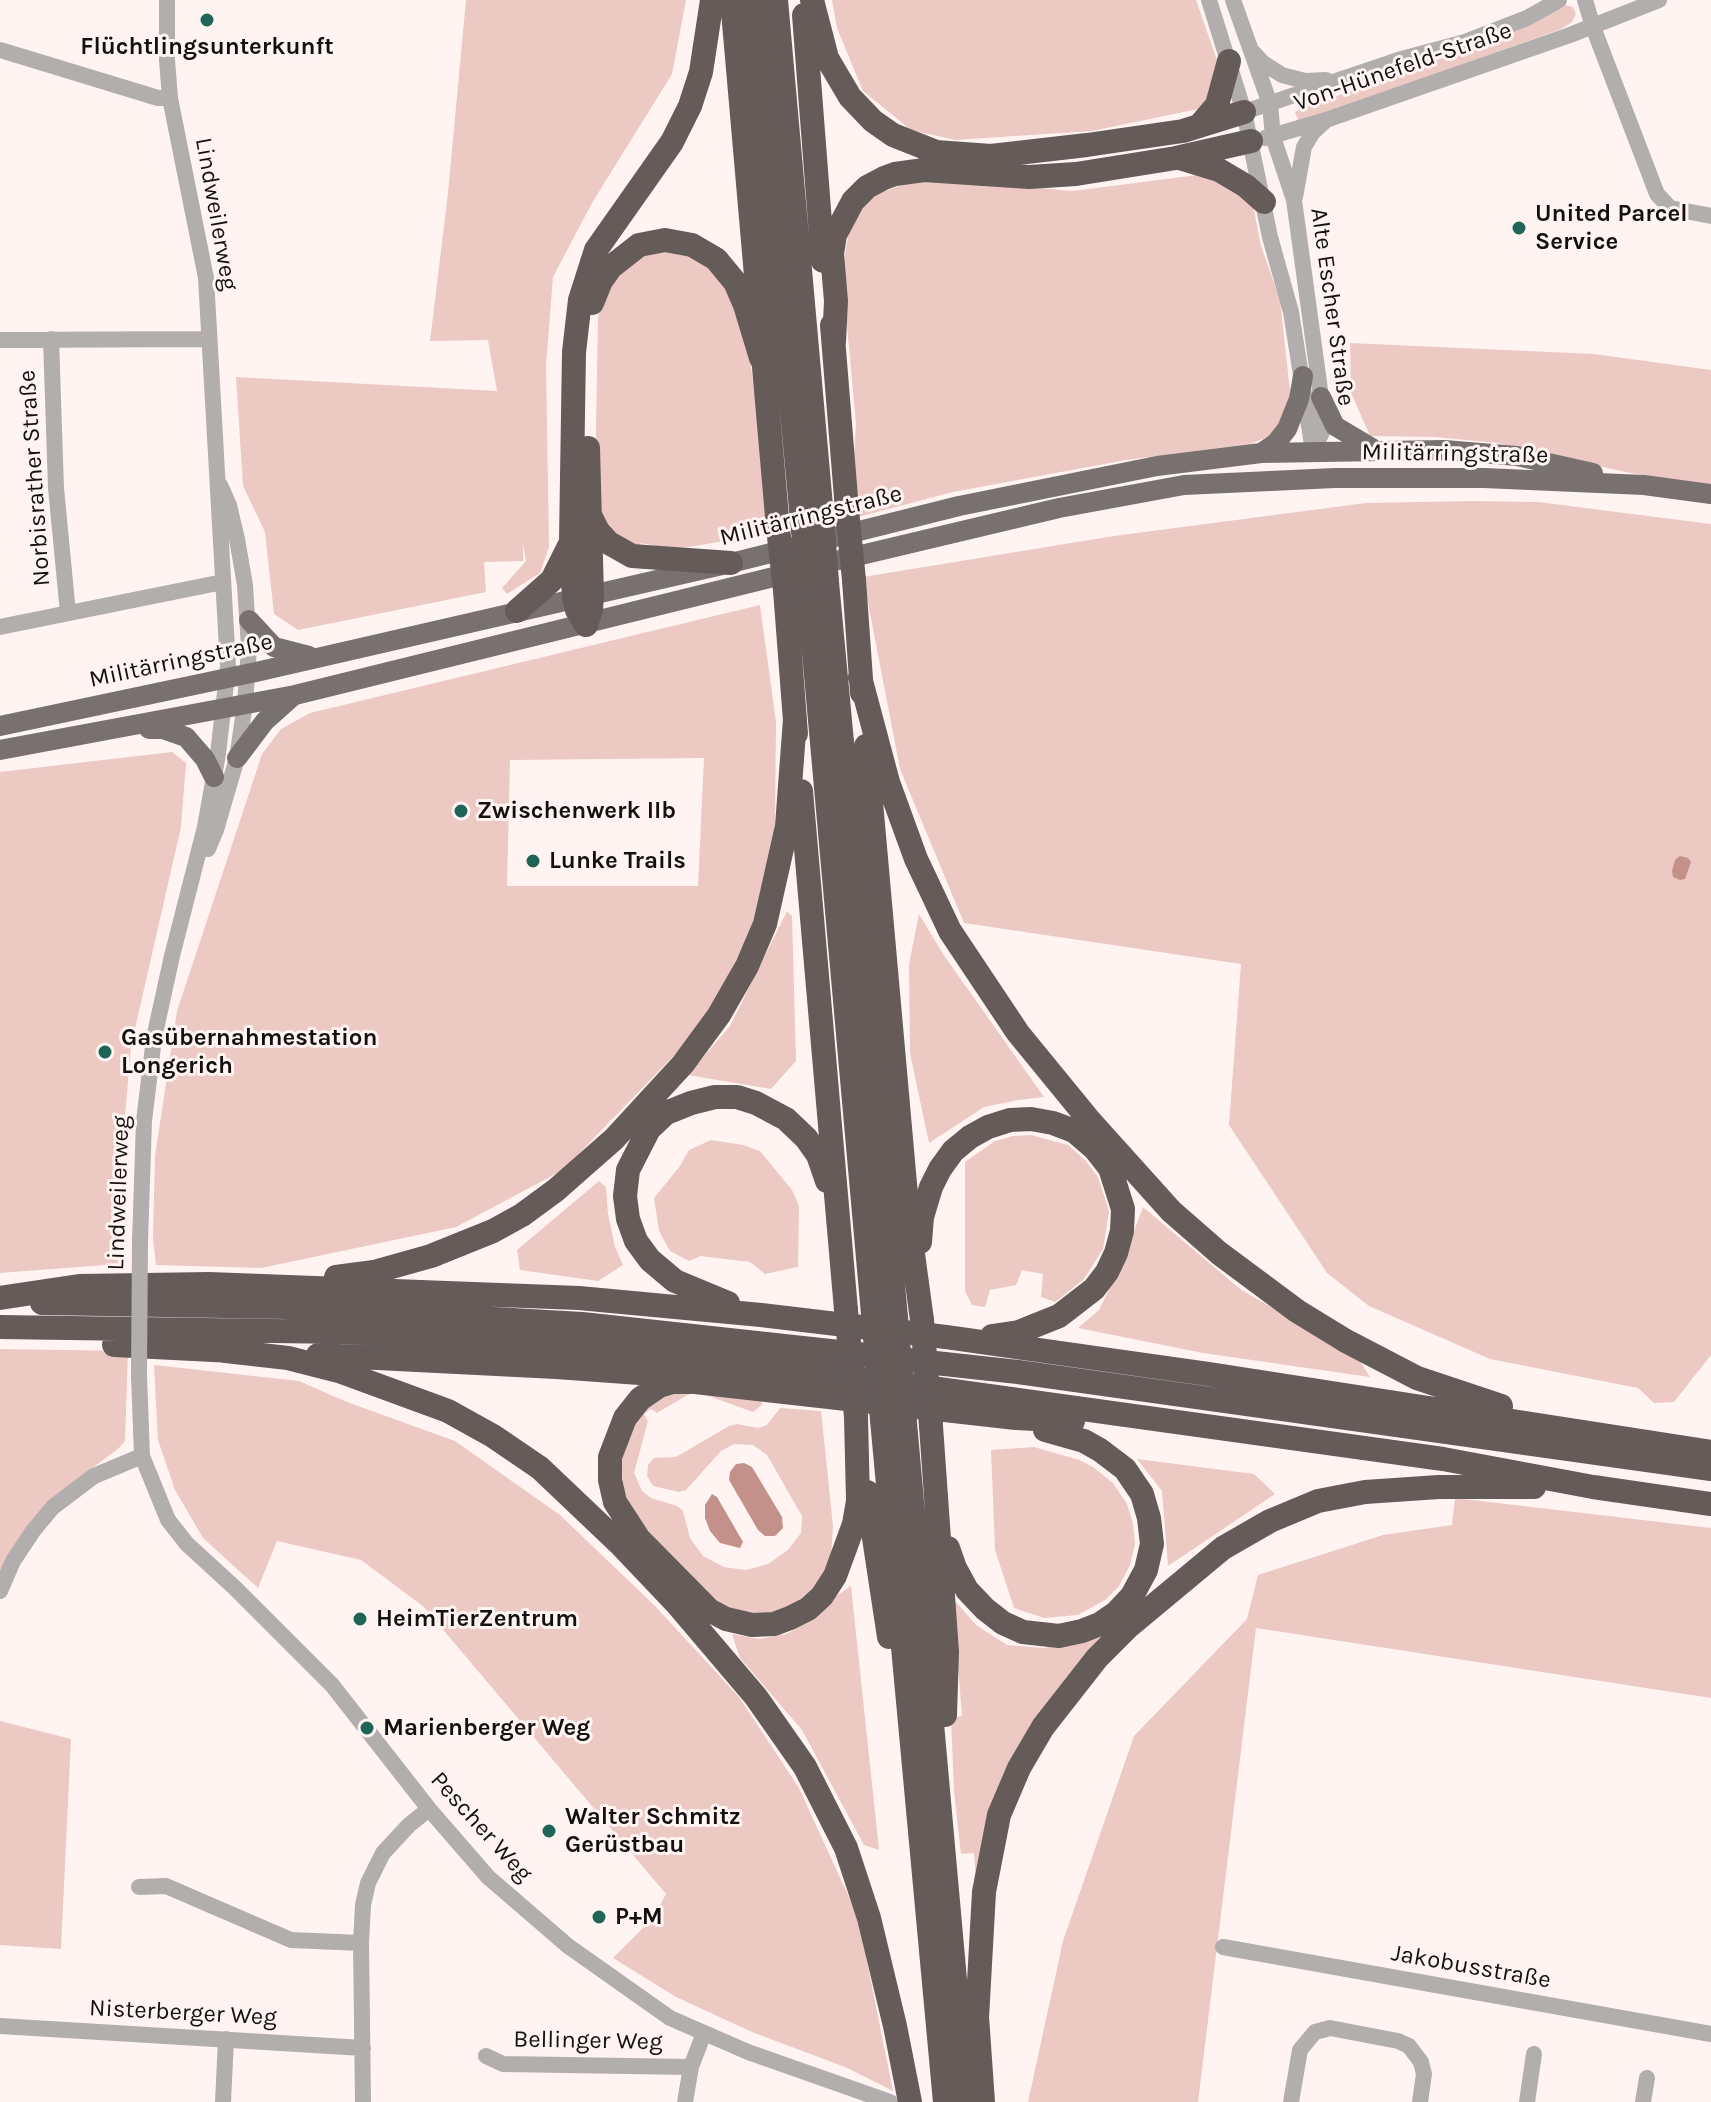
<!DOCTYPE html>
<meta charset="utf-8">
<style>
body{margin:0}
canvas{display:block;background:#fff4f2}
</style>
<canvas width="1711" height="2102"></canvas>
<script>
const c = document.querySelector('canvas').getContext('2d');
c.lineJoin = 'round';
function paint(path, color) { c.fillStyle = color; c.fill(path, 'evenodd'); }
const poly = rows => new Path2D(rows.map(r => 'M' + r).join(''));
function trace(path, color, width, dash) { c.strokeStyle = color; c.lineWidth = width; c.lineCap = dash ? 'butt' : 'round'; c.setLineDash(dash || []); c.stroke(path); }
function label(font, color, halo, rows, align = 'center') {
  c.font = font + ' Karla,sans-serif'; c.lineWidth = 6; c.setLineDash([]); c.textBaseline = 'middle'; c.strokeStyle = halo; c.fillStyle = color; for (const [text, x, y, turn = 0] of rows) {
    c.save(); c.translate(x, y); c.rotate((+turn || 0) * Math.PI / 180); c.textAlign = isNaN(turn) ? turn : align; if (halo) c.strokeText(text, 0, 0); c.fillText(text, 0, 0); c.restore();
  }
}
const green = poly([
 [466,0,686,0,672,74,592,203,553,277,546,366,549,547,540,573,507,594,502,588,526,561,523,544,523,561,484,562,486,592,298,630,274,614,265,532,243,486,236,377,497,391,488,340,430,341,448,193],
 [832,0,1196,0,1218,63,1213,92,1198,109,1092,131,955,140,911,130,863,91,837,28],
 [1565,5,1573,7,1576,14,1572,22,1561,29,1299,123,1295,112,1303,108,1476,46,1536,21],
 [1205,174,1222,177,1253,205,1261,246,1280,300,1291,400,1286,416,1270,436,1250,444,1126,460,953,492,858,517,854,457,856,424,842,271,849,231,861,208,869,199,880,193,911,182,970,182,1073,191],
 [680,248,724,278,750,358,771,533,689,547,666,548,641,543,638,551,601,523,595,483,598,318,602,297,635,255],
 [1350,343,1594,354,1711,370,1711,486,1625,472,1498,443,1435,437,1370,436,1351,393],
 [1473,501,1538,502,1711,524,1711,1355,1674,1402,1654,1403,1638,1388,1490,1359,1369,1306,1327,1273,1229,1125,1241,964,964,923,900,769,863,577,1114,536,1366,503],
 [760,605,776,722,775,823,753,924,713,1009,685,1044,563,1170,456,1227,261,1268,156,1265,153,1238,155,1156,177,1011,262,754,281,729,310,713],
 [704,758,698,886,507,886,510,760],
 [172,752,186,763,181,827,131,1046,117,1210,118,1264,0,1273,0,772],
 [787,911,792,916,796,1061,771,1089,688,1075,730,1026],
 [919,914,943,954,1044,1097,1018,1100,984,1107,929,1143,910,1053,909,964],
 [1031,1135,1068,1145,1085,1160,1098,1177,1109,1211,1103,1249,1084,1279,1055,1302,1041,1297,1043,1274,1022,1270,1016,1285,990,1290,985,1307,972,1305,965,1291,965,1162,995,1141,1013,1136],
 [711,1140,743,1145,760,1151,792,1190,799,1206,798,1267,765,1274,750,1262,701,1256,689,1261,670,1251,659,1231,654,1198,680,1166,689,1150],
 [599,1181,606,1187,608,1214,615,1247,623,1265,598,1281,520,1270,517,1250],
 [1143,1207,1240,1289,1358,1358,1370,1377,1203,1353,1078,1328,1099,1310,1123,1261],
 [0,1349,128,1351,125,1441,118,1449,69,1485,0,1578],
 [154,1365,299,1381,347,1402,455,1441,560,1515,655,1606,739,1697,799,1788,858,1917,893,2091,845,2067,752,2032,676,1997,613,1958,653,1918,666,1894,424,1607,361,1560,277,1541,258,1588,203,1538,175,1490,158,1440],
 [690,1391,758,1398,763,1404,753,1412,706,1395,691,1393,657,1413,651,1409,644,1414,648,1421,634,1473,642,1491,651,1498,677,1506,683,1511,690,1538,703,1556,724,1567,746,1570,768,1564,788,1550,801,1533,802,1516,767,1455,753,1445,734,1444,721,1451,686,1490,679,1492,653,1486,647,1476,648,1465,654,1458,676,1457,729,1426,737,1424,758,1428,767,1425,780,1408,821,1411,833,1526,831,1557,819,1582,800,1600,785,1609,765,1614,746,1613,724,1606,702,1590,685,1573,645,1527,624,1494,620,1455,637,1416,668,1393],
 [1034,1447,1079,1460,1093,1467,1113,1483,1127,1504,1133,1523,1135,1544,1130,1565,1119,1586,1105,1600,1078,1615,1044,1618,1014,1608,995,1550,991,1450],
 [1137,1459,1254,1474,1275,1494,1168,1566,1162,1491],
 [1455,1498,1711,1528,1711,1698,1256,1628,1198,2102,1028,2102,1063,1941,1134,1736,1247,1619,1258,1575,1383,1535,1452,1525],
 [851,1586,879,1850,864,1845,802,1730,740,1658,732,1634,759,1639,786,1634,815,1619,833,1598],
 [956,1602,976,1625,1007,1645,1044,1648,1089,1639,1121,1619,1086,1658,976,1883,974,1853,961,1854,954,1791,951,1718,962,1716,953,1603],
 [0,1721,71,1739,61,1949,0,1945]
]);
const water = poly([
 [1680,856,1688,858,1691,862,1685,879,1680,880,1673,877,1672,871,1675,860],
 [744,1463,752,1467,782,1517,783,1528,775,1536,765,1536,758,1530,729,1480,730,1472,736,1464],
 [712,1494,717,1497,743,1542,740,1548,720,1543,710,1531,705,1518,705,1505]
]);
const minor = poly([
 [1209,0,1244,112,1270,237,1291,312,1313,451],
 [1233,0,1270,104,1273,137,1294,200,1321,397,1323,430,1313,451],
 [1585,0,1593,27,1657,194,1670,208,1711,216],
 [0,50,158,98,170,98],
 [1254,53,1263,63,1282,75,1305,81,1326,80],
 [1244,112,1398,60,1465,42,1527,18,1559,0],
 [1265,138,1326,120,1570,35,1659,0],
 [1295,197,1304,147,1313,132,1325,121],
 [51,339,56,488,68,613],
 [0,340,209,339],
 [0,627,223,582],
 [208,849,216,830,237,758,245,704,249,648,245,585,237,539,229,505,220,485],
 [140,1241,144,1121,154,1038,172,956,205,827,218,754,228,666,206,278,170,98,167,60,167,0],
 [139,1375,142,1456,168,1520,187,1544,235,1588,332,1685,429,1809,488,1877,568,1946,670,2018,748,2052,890,2102],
 [0,1591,13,1561,33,1531,53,1507,94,1476,142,1456],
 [139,1887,166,1886,291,1940,361,1943],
 [1223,1947,1711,2034],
 [0,2026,363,2048],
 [486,2056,503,2064,691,2067],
 [223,2102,226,2039],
 [363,2102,361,1943,363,1905,368,1883,383,1853,409,1825,429,1809],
 [685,2102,691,2067,704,2033],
 [1291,2102,1300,2050,1315,2032,1330,2028,1398,2041,1409,2046,1421,2062,1424,2074,1420,2102],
 [1527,2102,1534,2054],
 [1643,2102,1647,2078]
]);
const major = poly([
 [1321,397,1335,426,1372,448],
 [1261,453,1276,443,1287,429,1299,399,1303,376],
 [840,560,1059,508,1184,485,1335,478,1484,478,1644,485,1711,494],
 [249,620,274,647,309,656],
 [0,726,256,672,731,563,959,506,1157,466,1261,453,1444,450,1517,456,1593,473],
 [149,729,163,729,186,737,205,759,214,777],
 [0,750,295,695,798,571],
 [237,758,265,721,293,696]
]);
const highway = poly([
 [732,0,778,528],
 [754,0,802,520],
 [776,0,822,517],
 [812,0,827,58,850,97,873,121,893,135,936,152,991,156,1087,145,1183,131,1244,112],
 [804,15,823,261],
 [1199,126,1217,105,1229,61],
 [1183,159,1219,170,1246,186,1264,202],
 [592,303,601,281,611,267,639,245,665,240,692,245,716,259,735,282,745,305,761,358],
 [832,325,847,510],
 [834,342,836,301,832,254,835,235,853,201,867,187,884,178,895,174,924,170,1029,177,1076,174,1176,158,1251,141],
 [591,517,598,531,609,543,632,556,731,563],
 [854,580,862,693],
 [827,582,896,1317],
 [808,586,873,1314],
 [785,590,796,734],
 [517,611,552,580,569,546],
 [586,625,577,610,574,598,571,540,574,352,580,300,596,250,672,142,690,106,701,72,712,0],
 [586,625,591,610,592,595,588,448],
 [860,677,888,782,916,859,950,931,1018,1033,1090,1121,1171,1211,1219,1253,1297,1311,1346,1341,1417,1378,1501,1406],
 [866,746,908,1217,922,1320],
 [801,791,846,1310],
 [920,1242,922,1217,931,1187,940,1169,953,1151,970,1137,988,1127,1010,1120,1031,1119,1053,1123,1074,1131,1095,1149,1110,1168,1123,1209,1122,1231,1116,1253,1107,1272,1094,1289,1059,1316,1019,1332,992,1336],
 [336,1277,374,1272,431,1256,493,1231,522,1215,556,1190,614,1139,683,1064,719,1015,747,966,765,924,787,826,795,719],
 [0,1298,79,1286,209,1284,579,1298,761,1315,946,1337,1208,1374,1711,1452],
 [42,1303,285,1307,582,1324,867,1355],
 [728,1303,675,1281,650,1260,636,1241,628,1219,625,1196,628,1170,649,1129,666,1113,691,1103,715,1097,737,1097,756,1103,786,1119,806,1138,818,1155,827,1181],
 [0,1327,342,1332,581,1345,870,1380],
 [114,1345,233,1351],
 [217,1350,288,1358,339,1371,448,1411,493,1436,540,1468,620,1544,677,1604,756,1697,805,1767,846,1848,869,1918,895,2026,910,2102],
 [318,1355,556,1367,681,1376],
 [908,1360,1018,1372,1711,1469],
 [910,1385,1443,1459,1593,1487,1711,1504],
 [856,1417,858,1501,854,1524,835,1576,822,1596,808,1609,790,1618,774,1624,752,1625,726,1619,709,1610,639,1539,615,1502,610,1480,610,1457,625,1418,640,1399,659,1386,672,1382,695,1382,1016,1418,1073,1421],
 [882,1420,945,2102],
 [905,1423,966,2102],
 [931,1426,947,1652,945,1715],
 [867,1492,889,1637],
 [948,1548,955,1568,967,1590,985,1609,1003,1623,1023,1632,1059,1636,1082,1631,1100,1624,1116,1613,1132,1596,1146,1570,1152,1544,1149,1518,1142,1494,1125,1469,1100,1450,1084,1441,1045,1430],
 [976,2002,983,2102],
 [977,2018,984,1892,999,1815,1019,1768,1043,1727,1097,1658,1128,1627,1223,1548,1270,1521,1318,1501,1365,1492,1439,1487,1534,1487]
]);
const minorBridge = poly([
 [139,1375,140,1241]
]);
const highwayBridge = poly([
 [847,510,854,580],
 [822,517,827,582],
 [802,520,808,586],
 [778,528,785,590],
 [846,1310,856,1417],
 [873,1314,882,1420],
 [896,1317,905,1423],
 [922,1320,931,1426]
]);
const markers = [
 [207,20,8,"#1e6558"],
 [1519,228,8,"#1e6558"],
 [461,811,8,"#1e6558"],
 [533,861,8,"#1e6558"],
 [105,1052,8,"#1e6558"],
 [360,1619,8,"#1e6558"],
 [367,1728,8,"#1e6558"],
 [549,1831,8,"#1e6558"],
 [599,1917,8,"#1e6558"]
];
const poiNames = [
 ["Flüchtlingsunterkunft",207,47,"center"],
 ["United Parcel",1535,214],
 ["Service",1535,242],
 ["Zwischenwerk IIb",477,811],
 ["Lunke Trails",549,861],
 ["Gasübernahmestation",121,1038],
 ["Longerich",121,1066],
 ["HeimTierZentrum",376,1619],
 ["Marienberger Weg",383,1728],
 ["Walter Schmitz",565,1817],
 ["Gerüstbau",565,1845],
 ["P+M",615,1917]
];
const streetNames = [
 ["Von-Hünefeld-Straße",1403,67,-19],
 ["Lindweilerweg",216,214,80],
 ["Alte Escher Straße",1332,307,82],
 ["Militärringstraße",1455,454,1],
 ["Norbisrather Straße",35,478,-94],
 ["Militärringstraße",811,516,-14],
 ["Militärringstraße",181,661,-12],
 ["Lindweilerweg",119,1193,-88],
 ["Pescher Weg",481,1827,48],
 ["Jakobusstraße",1471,1967,10],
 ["Nisterberger Weg",183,2013,3],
 ["Bellinger Weg",588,2041,1]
];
paint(green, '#edc9c3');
paint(water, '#c4918a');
trace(minor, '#b2aead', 16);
trace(major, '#797170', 20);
trace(highway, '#655c5a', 24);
trace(minorBridge, '#b2aead', 16);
trace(highwayBridge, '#655c5a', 24);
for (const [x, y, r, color] of markers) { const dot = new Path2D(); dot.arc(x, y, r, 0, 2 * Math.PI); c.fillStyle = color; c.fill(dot); trace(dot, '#fff4f2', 3); }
label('bold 24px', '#141010', '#fff4f2', poiNames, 'left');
label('24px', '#141010', '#fff4f2', streetNames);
</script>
